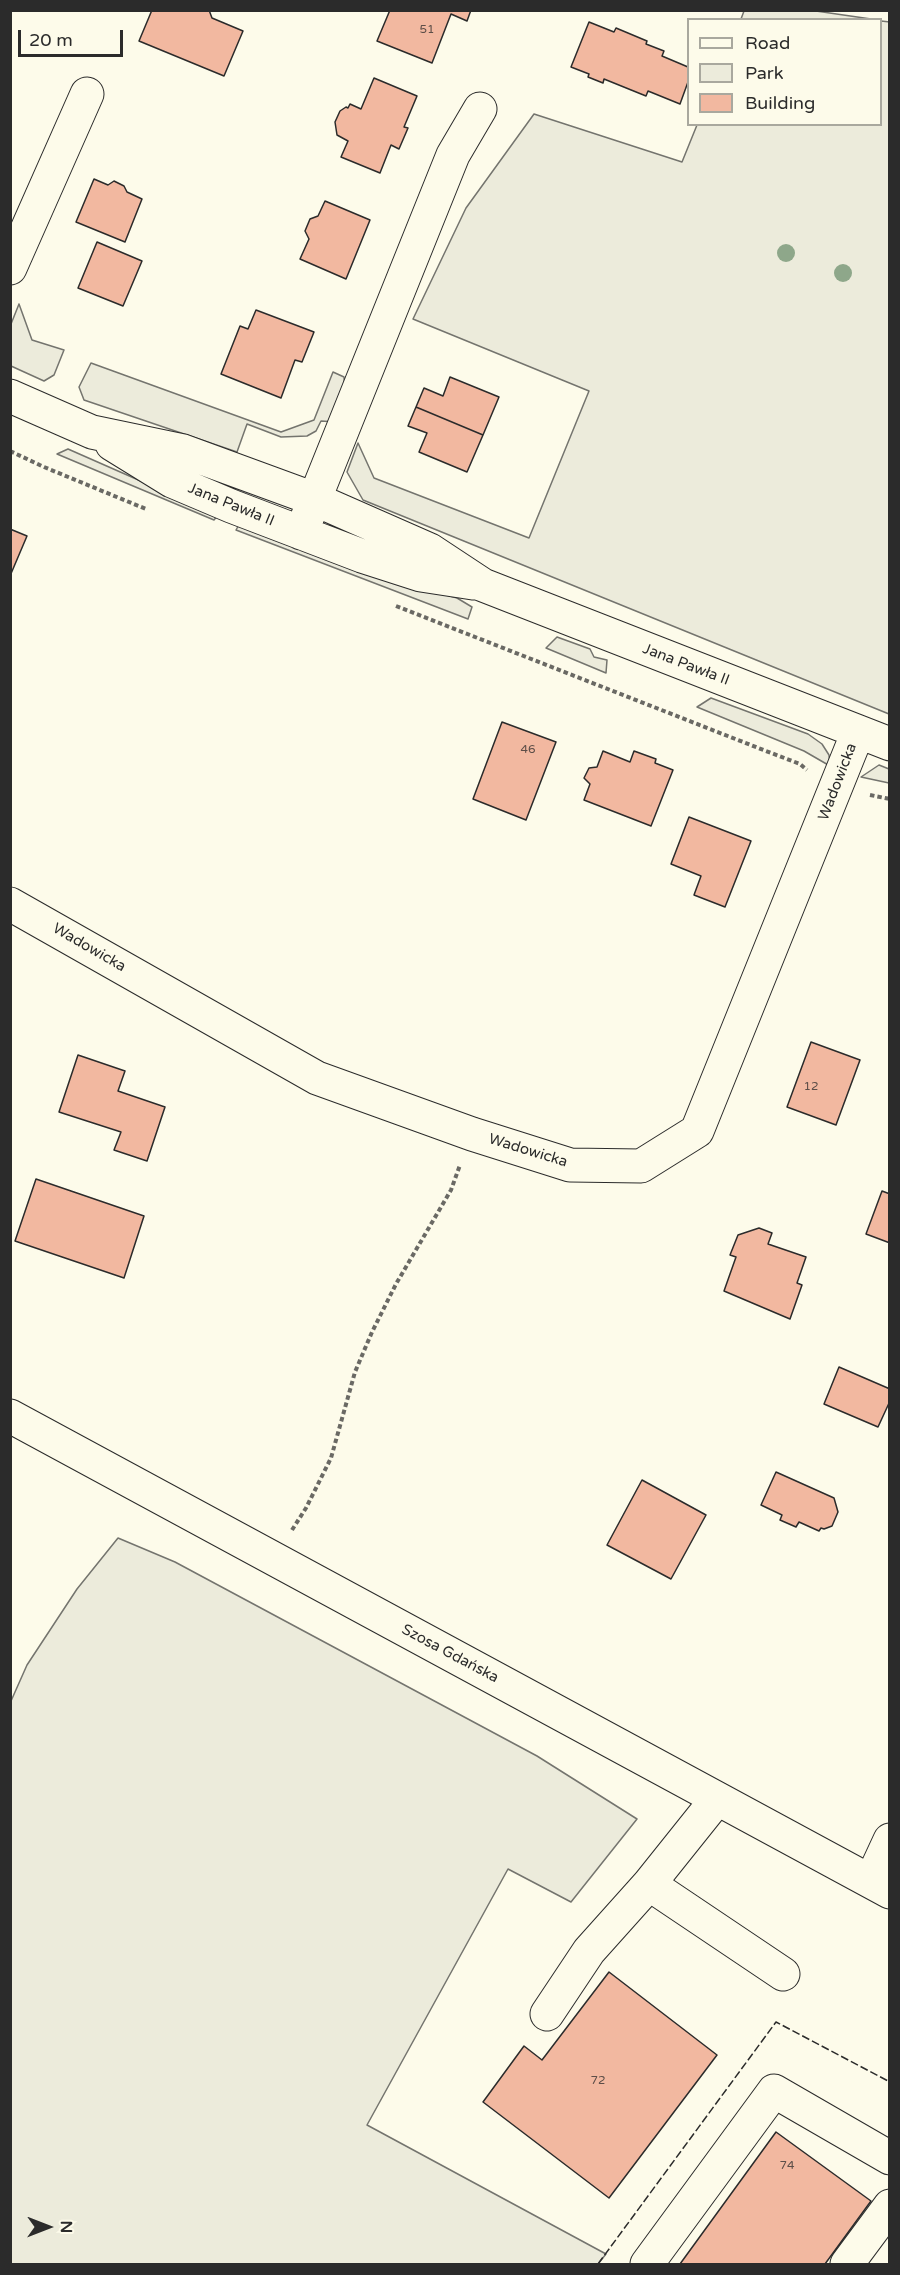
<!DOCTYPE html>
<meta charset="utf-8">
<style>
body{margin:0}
#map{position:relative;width:900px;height:2275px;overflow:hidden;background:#fdfbea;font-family:"Varela Round",sans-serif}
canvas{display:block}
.frame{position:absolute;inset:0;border:12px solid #2b2b2b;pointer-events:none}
.legend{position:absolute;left:687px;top:18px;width:195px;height:108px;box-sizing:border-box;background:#fdfbea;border:2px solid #a9a89e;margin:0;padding:8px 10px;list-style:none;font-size:18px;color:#2b2b2b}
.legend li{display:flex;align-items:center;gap:12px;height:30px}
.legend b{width:30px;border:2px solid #a9a89e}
.north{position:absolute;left:18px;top:2197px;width:60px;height:60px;-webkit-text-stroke:4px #fdfbea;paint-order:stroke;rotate:90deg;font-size:16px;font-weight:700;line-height:24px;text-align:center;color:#2b2b2b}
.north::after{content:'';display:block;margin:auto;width:21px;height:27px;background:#2b2b2b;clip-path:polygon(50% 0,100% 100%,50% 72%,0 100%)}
.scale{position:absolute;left:18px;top:30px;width:105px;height:27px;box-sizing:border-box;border:3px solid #2b2b2b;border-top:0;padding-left:8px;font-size:18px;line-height:21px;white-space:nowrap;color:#2b2b2b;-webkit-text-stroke:4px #fdfbea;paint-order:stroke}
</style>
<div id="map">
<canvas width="900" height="2275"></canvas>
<div class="frame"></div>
<ul class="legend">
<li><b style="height:8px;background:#fdfbea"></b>Road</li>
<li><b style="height:16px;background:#ecebdb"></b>Park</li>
<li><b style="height:16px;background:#f2b8a0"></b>Building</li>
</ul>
<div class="north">N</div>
<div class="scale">20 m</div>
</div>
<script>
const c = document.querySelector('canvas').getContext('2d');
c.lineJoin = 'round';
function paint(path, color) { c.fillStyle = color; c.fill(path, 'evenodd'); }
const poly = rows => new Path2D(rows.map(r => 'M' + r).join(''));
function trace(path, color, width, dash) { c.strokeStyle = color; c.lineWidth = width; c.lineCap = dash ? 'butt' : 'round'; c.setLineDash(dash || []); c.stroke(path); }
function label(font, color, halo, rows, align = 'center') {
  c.font = font + ' "Varela Round",sans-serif'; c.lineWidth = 4.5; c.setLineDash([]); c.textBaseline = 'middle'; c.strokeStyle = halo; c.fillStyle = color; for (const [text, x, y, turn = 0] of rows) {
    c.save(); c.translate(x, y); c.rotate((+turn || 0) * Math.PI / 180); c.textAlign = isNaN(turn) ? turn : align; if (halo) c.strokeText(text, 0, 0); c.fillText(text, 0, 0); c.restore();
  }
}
const green = poly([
 [744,11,809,10,871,19,741,19,744,11],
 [881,21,890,22,889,714,363,500,347,472,358,443,374,478,529,538,589,391,413,319,466,208,534,114,682,162,697,125,880,124,881,21],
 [19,304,32,340,64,350,54,375,44,381,11,366,11,324,19,304],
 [91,363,281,432,314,420,333,372,344,377,345,390,336,422,321,421,316,431,307,436,281,437,247,424,237,452,84,400,79,387,91,363],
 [68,449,218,515,214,520,57,454,68,449],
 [240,523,354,569,457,598,472,607,468,619,236,530,240,523],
 [557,637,590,649,594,657,607,660,606,673,546,648,557,637],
 [711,698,808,734,822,744,829,755,830,766,804,751,697,707,711,698],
 [879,765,889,769,889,783,861,777,879,765],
 [118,1538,175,1562,537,1756,637,1819,571,1902,508,1869,367,2125,606,2254,598,2264,11,2264,11,1701,27,1665,77,1589,118,1538]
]);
const building = poly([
 [152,10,209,10,212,18,243,31,224,76,139,41,152,10],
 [390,10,471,10,467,21,451,14,432,63,377,41,390,10],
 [589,22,614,32,616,28,647,41,646,44,664,51,662,56,688,67,688,82,680,104,648,91,646,96,604,79,603,83,588,77,589,74,571,67,589,22],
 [374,78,417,96,404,127,408,128,399,149,391,145,380,173,341,157,348,141,337,135,335,122,340,111,346,107,348,108,350,104,361,109,374,78],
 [94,179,108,185,114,181,124,186,127,192,142,199,125,242,76,222,94,179],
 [325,201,370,220,346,279,300,259,309,239,305,231,310,219,318,216,325,201],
 [97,242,142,261,123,306,78,288,97,242],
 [256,310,314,332,302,362,295,360,281,398,221,374,240,326,248,329,256,310],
 [450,377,499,397,483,435,416,407,424,388,443,396,450,377],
 [416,407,483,435,467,472,419,452,427,433,408,426,416,407],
 [10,529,27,536,10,576,10,529],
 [502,722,556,742,526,820,473,799,502,722],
 [603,751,630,762,634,751,656,759,655,763,673,770,651,826,584,800,590,784,584,778,589,768,597,767,603,751],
 [689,817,751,841,725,907,694,895,701,876,671,864,689,817],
 [811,1042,860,1060,836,1125,787,1107,811,1042],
 [78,1055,125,1071,118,1091,165,1107,147,1161,114,1150,121,1132,59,1112,78,1055],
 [36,1179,144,1216,124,1278,15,1241,36,1179],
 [882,1191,890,1194,890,1243,866,1234,882,1191],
 [759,1228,772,1233,768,1244,806,1257,797,1283,802,1285,790,1319,724,1291,736,1257,730,1255,738,1235,759,1228],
 [839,1367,890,1389,890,1401,878,1427,824,1404,839,1367],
 [776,1472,834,1498,838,1512,832,1526,824,1529,821,1528,819,1531,799,1522,796,1527,780,1520,782,1515,761,1505,776,1472],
 [642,1480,706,1515,671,1579,607,1545,642,1480],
 [609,1972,717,2055,609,2198,483,2102,524,2046,542,2060,609,1972],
 [776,2132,871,2201,825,2264,680,2264,776,2132]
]);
const path = poly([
 [10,451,44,467,146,509],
 [396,606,766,751,800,764,807,770],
 [870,795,890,799],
 [292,1530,306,1508,331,1458,355,1372,372,1332,396,1284,451,1190,460,1165]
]);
const minor = poly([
 [10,268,87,94],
 [10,396,92,432,183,451,314,499,430,550,483,585,890,744],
 [112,444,172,481,231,506,362,556,421,575,473,583],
 [301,533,453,155,480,109],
 [10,904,317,1078,472,1134,570,1165,641,1166,697,1131,858,732],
 [871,1881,890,1840],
 [649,1884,783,1974],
 [547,2014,589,1951,649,1884,717,1799],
 [647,2264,774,2091,890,2158],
 [847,2264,890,2206]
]);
const major = poly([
 [10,1416,890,1892]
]);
const fence = poly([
 [598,2264,776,2022,890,2082]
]);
const trees = [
 [786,253],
 [843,273]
];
const numberNames = [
 ["51",427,30],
 ["46",528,750],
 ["12",811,1087],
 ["72",598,2081],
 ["74",787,2166]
];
const streetNames = [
 ["Jana Pawła II",231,505,22],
 ["Jana Pawła II",686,665,21],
 ["Wadowicka",838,782,-69],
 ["Wadowicka",89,948,30],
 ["Wadowicka",528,1151,17],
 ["Szosa Gdańska",450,1654,28]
];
paint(green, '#ecebdb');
trace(green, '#74746e', 1.5);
paint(building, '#f2b8a0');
trace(building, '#2b2b2b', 1.5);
trace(minor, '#2b2b2b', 35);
trace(major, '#2b2b2b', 35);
trace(path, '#6a6964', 4, [4.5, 3]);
trace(minor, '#fdfbea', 33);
trace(major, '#fdfbea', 33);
trace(fence, '#2b2b2b', 1.5, [8, 3]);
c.fillStyle = '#8ea78a';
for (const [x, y] of trees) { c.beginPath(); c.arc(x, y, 9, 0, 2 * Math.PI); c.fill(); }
label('12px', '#5d4e48', null, numberNames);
label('15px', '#2b2b2b', '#fdfbea', streetNames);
</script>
